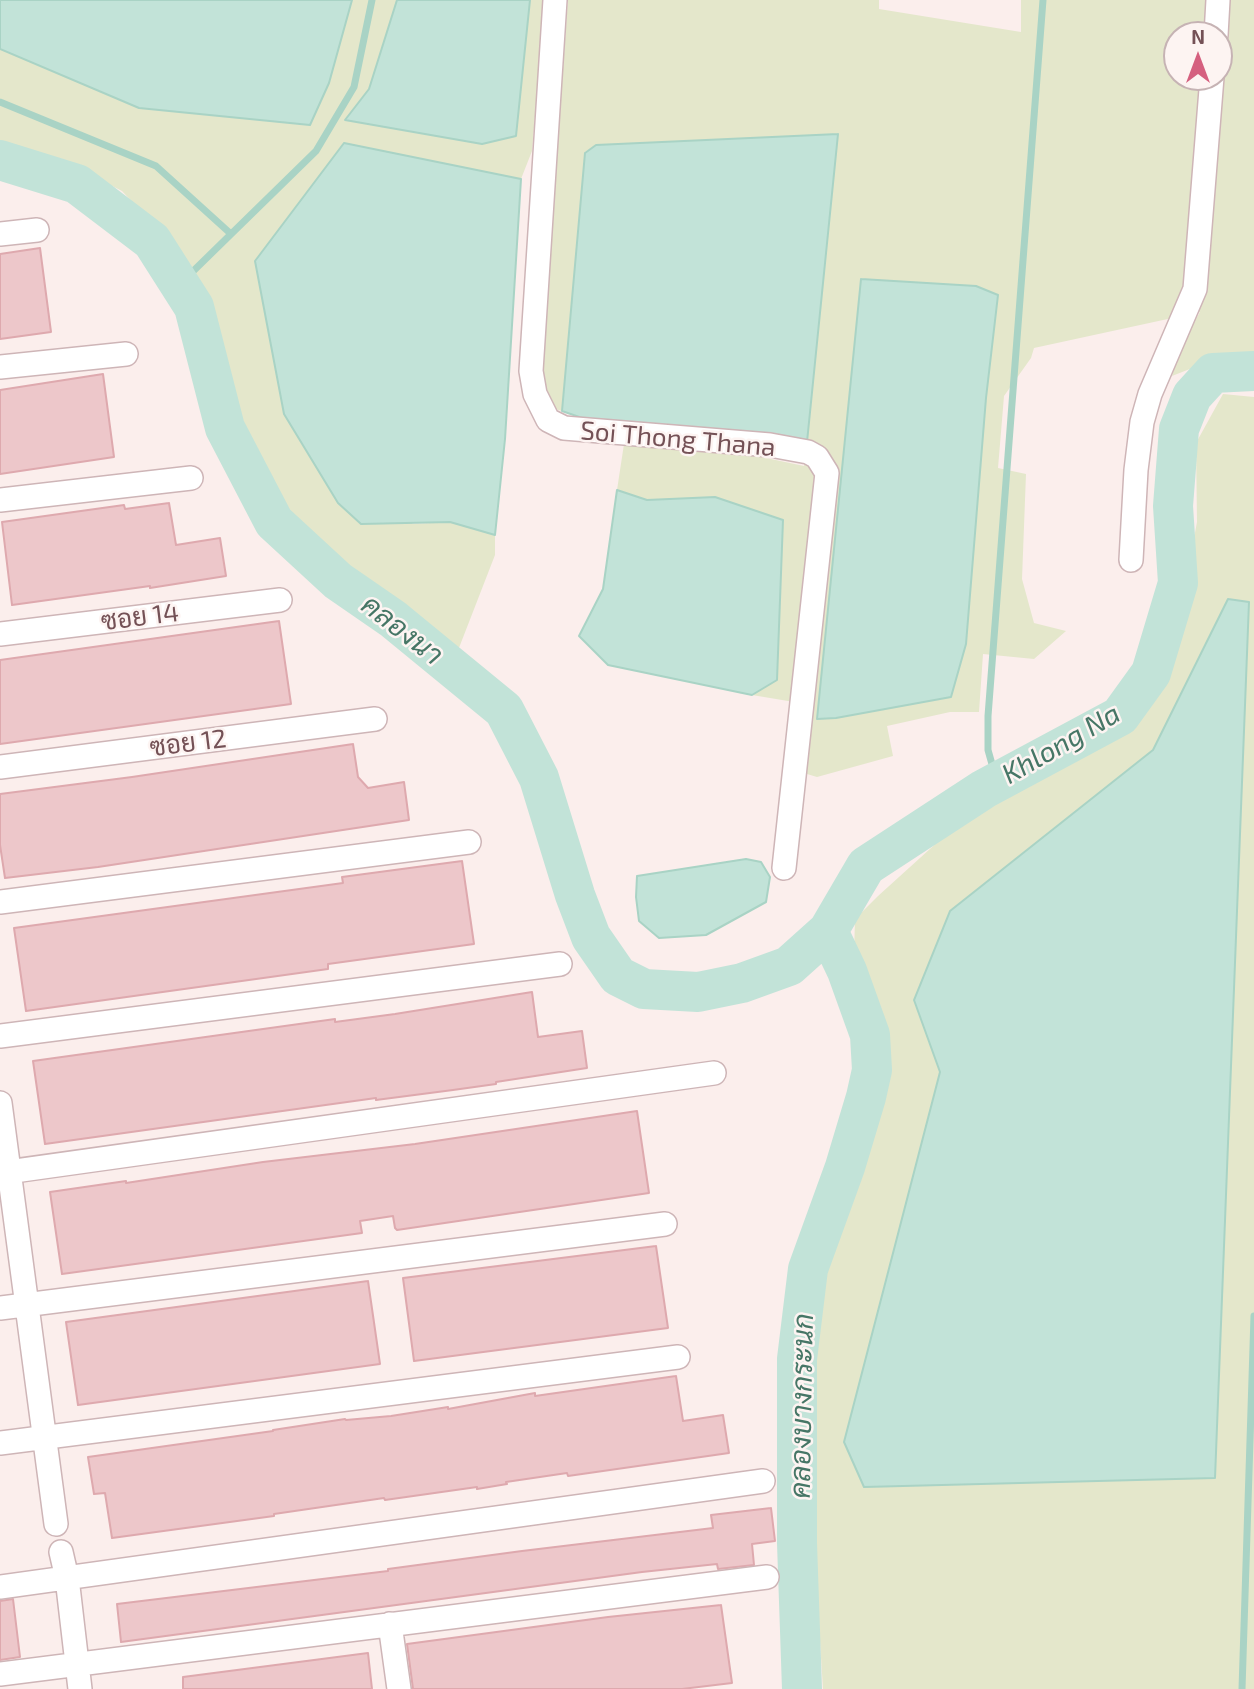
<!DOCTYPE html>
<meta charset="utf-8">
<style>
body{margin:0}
#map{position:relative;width:1254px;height:1689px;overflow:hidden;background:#fbeeec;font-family:"Exo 2",sans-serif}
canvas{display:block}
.north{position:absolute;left:1163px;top:21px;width:70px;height:70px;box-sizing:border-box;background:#fdf4f2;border:2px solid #c6b3b4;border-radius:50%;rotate:0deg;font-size:19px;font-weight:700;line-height:28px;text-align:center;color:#745156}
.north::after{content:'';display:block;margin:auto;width:24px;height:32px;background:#d5607f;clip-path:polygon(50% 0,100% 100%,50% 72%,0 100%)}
</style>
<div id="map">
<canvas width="1254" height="1689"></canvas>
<div class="north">N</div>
</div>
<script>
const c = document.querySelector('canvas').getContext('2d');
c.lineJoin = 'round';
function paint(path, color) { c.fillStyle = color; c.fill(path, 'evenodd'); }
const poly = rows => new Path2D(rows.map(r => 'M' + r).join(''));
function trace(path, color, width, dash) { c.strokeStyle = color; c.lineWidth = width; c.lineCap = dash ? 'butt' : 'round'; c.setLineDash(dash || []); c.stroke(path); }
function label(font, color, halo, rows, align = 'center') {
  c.font = font + ' "Exo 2",Sarabun,sans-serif'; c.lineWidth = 5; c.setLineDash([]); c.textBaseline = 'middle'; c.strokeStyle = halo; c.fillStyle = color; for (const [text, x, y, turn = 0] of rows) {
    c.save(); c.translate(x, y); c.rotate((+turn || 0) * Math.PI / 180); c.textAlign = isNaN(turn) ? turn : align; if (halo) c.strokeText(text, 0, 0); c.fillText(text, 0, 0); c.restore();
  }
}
const green = poly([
 [352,0,397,0,369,89,516,136,530,0,545,0,532,151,521,179,344,143,255,261,284,414,413,524,450,522,495,535,495,555,457,653,400,612,329,555,278,509,258,471,239,423,209,297,164,236,122,191,69,164,0,143,0,49,140,108,310,125,329,83],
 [568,0,879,0,879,9,1021,32,1021,0,1254,0,1254,357,1239,356,1200,365,1172,376,1181,345,1200,312,1034,348,1031,358,1004,396,998,468,1026,474,1022,579,1034,623,1066,631,1034,659,983,654,979,712,950,712,887,726,893,756,817,777,787,768,794,702,752,695,777,680,782,520,715,497,647,500,617,490,624,444,747,454,804,466,838,134,596,145,585,152,562,411,552,408,540,380],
 [1177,35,1219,35,1219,77,1177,77],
 [861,280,998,296,986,398,966,644,951,697,817,718],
 [1223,394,1254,397,1254,1689,823,1689,814,1547,811,1329,858,1146,886,1060,854,955,855,919,878,896,952,829,1110,731,1174,645,1197,522,1196,443],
 [1228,599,844,1442,940,1071,914,1000,950,911,1153,750]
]);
const water = poly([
 [0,0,352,0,329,83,310,125,139,108,0,49,0,0],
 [397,0,530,0,516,136,482,144,345,120,369,89,397,0],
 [838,134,807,442,585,419,562,411,585,153,596,145,838,134],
 [344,143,521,179,505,439,495,535,450,522,361,524,338,503,284,414,255,261,344,143],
 [861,279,976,286,998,295,986,398,966,644,951,697,836,718,817,719,861,279],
 [617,490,647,500,715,497,783,520,777,680,752,695,608,665,579,636,603,589,617,490],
 [1228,599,1249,602,1215,1478,864,1487,844,1442,940,1072,914,1000,950,911,1153,750,1228,599],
 [746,859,761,862,770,877,766,902,706,935,659,938,639,921,636,897,637,876,746,859]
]);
const stream = poly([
 [0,102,156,166,231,234],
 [180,284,316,151,354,87,372,0],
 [997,782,988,750,988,716,1043,0],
 [1242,1689,1254,1316]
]);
const river = poly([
 [0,160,77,184,152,241,194,307,225,428,274,522,338,581,393,619,504,710,539,778,575,895,591,937,618,976,644,989,698,992,742,983,789,966,828,931,866,866,984,789,1120,716,1151,673,1178,583,1173,506,1179,429,1192,396,1213,373,1254,371],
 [802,1689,797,1543,797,1359,808,1269,845,1167,866,1097,872,1070,870,1035,847,971,828,931]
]);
const building = poly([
 [40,248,51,332,0,339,0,254,40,248],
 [103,374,114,457,0,474,0,390,103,374],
 [169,503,176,545,220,538,226,576,150,588,150,586,12,605,2,522,124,505,125,509,169,503],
 [279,621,291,704,0,744,0,660,279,621],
 [353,744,358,777,368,788,404,782,409,820,98,867,5,878,0,845,0,794,132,777,353,744],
 [462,861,474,944,328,964,328,969,26,1011,14,928,343,883,342,877,462,861],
 [532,992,538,1037,582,1031,587,1068,496,1082,496,1084,453,1090,376,1100,376,1098,45,1144,33,1061,335,1019,335,1022,395,1014,532,992],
 [637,1111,649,1193,397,1230,395,1228,393,1216,360,1221,362,1233,62,1274,50,1192,126,1181,126,1183,263,1162,415,1144,637,1111],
 [656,1246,668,1328,414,1361,403,1278,656,1246],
 [368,1281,380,1364,78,1405,66,1322,368,1281],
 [676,1376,683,1421,723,1415,729,1453,568,1476,567,1473,506,1482,507,1484,477,1489,477,1487,385,1500,384,1498,274,1514,274,1516,112,1538,105,1493,94,1494,88,1457,273,1431,273,1430,345,1419,346,1420,391,1416,448,1407,448,1409,535,1393,535,1396,676,1376],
 [771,1508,775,1541,752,1544,754,1565,718,1569,717,1564,642,1572,121,1642,117,1604,388,1571,388,1569,522,1551,713,1528,711,1515,771,1508],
 [13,1599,20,1657,0,1660,0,1601,13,1599],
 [721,1605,732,1683,682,1689,413,1689,407,1644,608,1617,721,1605],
 [368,1653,372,1689,183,1689,183,1677,368,1653]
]);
const minor = poly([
 [555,0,531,371,535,394,548,420,564,428,770,445,808,452,817,457,827,473,784,868],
 [1216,35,1218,0],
 [0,234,37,230],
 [0,367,126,354],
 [0,500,191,478],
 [1131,560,1136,470,1142,422,1150,394,1195,289,1212,77],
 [0,634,280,600],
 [0,767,375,719],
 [0,902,469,842],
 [0,1036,560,964],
 [0,1103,56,1524],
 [0,1173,714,1073],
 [0,1308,665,1224],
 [0,1443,678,1357],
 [61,1552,67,1578,80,1689],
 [0,1587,763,1481],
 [390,1624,399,1689],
 [0,1674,767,1577]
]);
const streetNames = [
 ["Soi Thong Thana",678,439,5],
 ["ซอย 14",140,617,-7],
 ["ซอย 12",188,743,-7]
];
const waterNames = [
 ["คลองนา",402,630,38],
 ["Khlong Na",1061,744,-30],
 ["คลองบางกระนก",802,1406,-89]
];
paint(green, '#e4e7cb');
paint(water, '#c2e3d8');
trace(water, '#a9d3c5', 2);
trace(stream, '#a9d3c5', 7);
trace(river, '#c2e3d8', 40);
paint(building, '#edc7ca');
trace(building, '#dea9ae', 2);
trace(minor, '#ceb5b7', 26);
trace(minor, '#fff', 23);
label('26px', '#745156', '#fdf4f2', streetNames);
label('italic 28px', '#467666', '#fdf4f2', waterNames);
</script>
